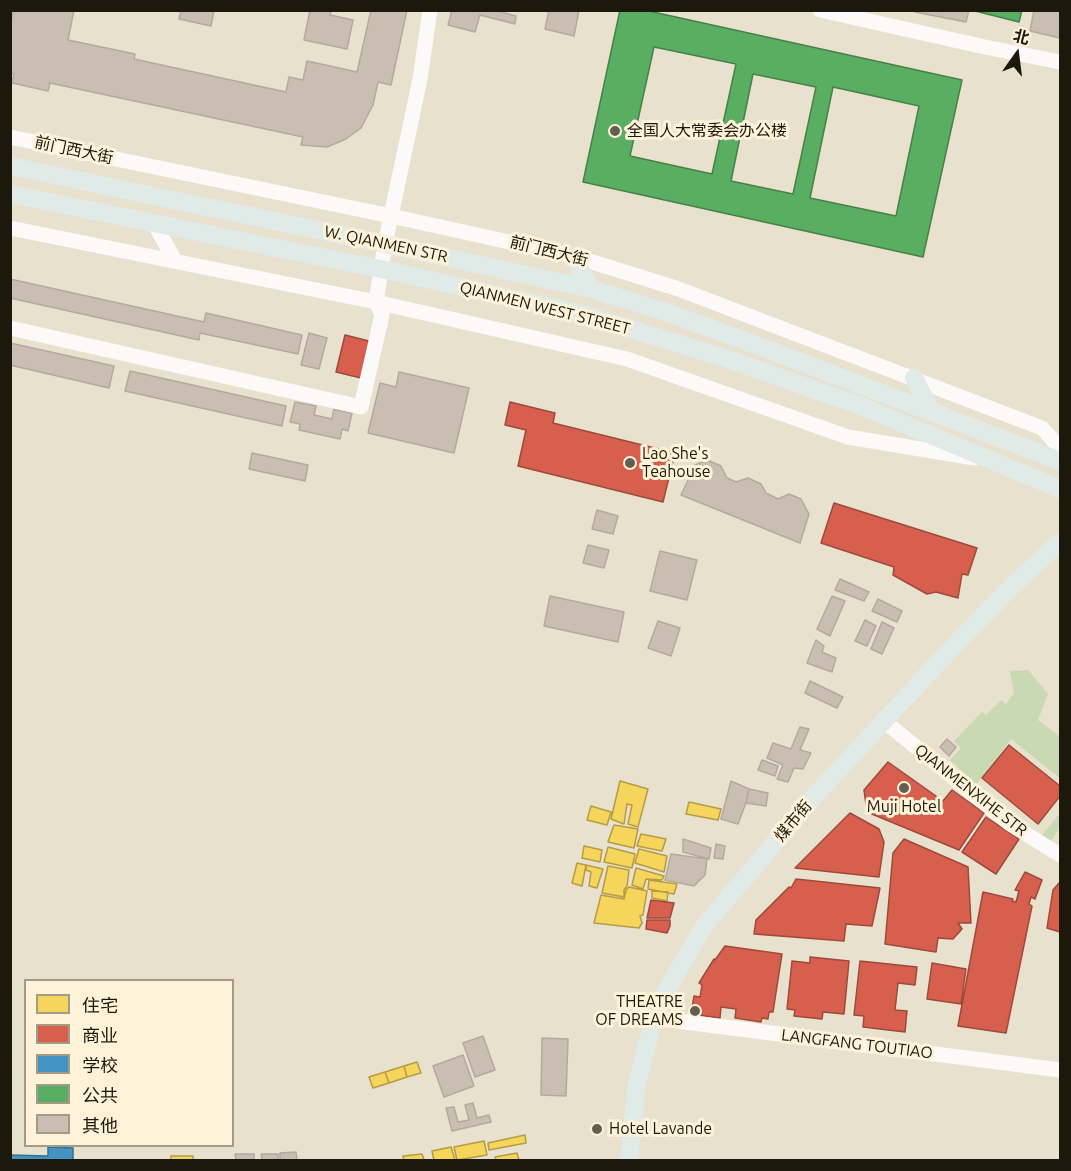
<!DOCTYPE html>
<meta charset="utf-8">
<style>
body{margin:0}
#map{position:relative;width:1071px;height:1171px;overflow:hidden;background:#e8e1ce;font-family:Ubuntu,"Noto Sans SC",sans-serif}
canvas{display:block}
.frame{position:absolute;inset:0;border:12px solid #1d180c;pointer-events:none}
.legend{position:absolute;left:24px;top:979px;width:210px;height:168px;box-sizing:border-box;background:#fef3d8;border:2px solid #a49b86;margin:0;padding:8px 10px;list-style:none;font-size:18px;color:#1d180c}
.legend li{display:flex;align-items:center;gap:12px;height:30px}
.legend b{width:30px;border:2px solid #a49b86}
.north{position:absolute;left:987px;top:24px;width:60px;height:60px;-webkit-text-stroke:4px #fef3d8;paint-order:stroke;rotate:14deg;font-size:16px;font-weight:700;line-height:24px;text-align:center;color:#1d180c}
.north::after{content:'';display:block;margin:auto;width:21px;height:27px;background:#1d180c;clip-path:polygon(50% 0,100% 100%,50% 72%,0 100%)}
</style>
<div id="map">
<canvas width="1071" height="1171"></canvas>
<div class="frame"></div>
<ul class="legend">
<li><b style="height:16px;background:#f6d55c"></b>住宅</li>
<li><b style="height:16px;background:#d6604d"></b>商业</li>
<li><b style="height:16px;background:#4393c3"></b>学校</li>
<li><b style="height:16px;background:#5aae61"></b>公共</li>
<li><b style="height:16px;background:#c8bfb2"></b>其他</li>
</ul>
<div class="north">北</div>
</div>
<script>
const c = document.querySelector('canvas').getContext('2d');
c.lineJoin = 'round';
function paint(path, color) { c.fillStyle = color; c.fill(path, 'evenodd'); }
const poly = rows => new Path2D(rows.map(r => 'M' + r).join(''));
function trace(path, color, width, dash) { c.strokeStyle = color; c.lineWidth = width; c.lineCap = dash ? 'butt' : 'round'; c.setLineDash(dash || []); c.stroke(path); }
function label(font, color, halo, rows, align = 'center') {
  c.font = font + ' Ubuntu,"Noto Sans SC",sans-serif'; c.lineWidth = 6; c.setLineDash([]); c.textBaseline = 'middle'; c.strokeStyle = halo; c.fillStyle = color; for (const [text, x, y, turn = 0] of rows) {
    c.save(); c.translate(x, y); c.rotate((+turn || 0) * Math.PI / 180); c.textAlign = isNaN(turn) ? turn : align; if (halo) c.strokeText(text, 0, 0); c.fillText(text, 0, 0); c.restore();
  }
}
const green = poly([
 [1028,670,1048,694,1038,720,1060,737,1060,778,1011,739,976,785,950,760,961,748,954,741,982,712,986,715,1001,700,1006,704,1014,693,1010,671],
 [1060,813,1060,828,1051,841,1042,835]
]);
const homes = poly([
 [620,781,648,789,638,827,628,824,632,805,627,804,624,824,611,819,620,781],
 [689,802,721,809,718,820,686,814,689,802],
 [591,806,611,812,607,825,587,820,591,806],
 [614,825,638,829,634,848,608,842,614,825],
 [641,834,666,839,662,851,637,846,641,834],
 [584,846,602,850,600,862,582,858,584,846],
 [608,847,635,854,632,868,604,862,608,847],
 [639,849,667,856,664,872,635,863,639,849],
 [577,863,586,865,582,886,572,883,577,863],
 [586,865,603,869,597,888,589,886,591,872,586,870,586,865],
 [608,866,629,870,627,886,624,890,624,897,602,893,608,866],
 [636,868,664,876,662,880,646,879,643,889,632,885,636,868],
 [649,880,677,884,674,894,648,889,649,880],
 [629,887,647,891,643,915,640,916,642,923,639,928,594,923,601,895,624,899,626,890,629,887],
 [652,891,668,892,667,901,652,898,652,891],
 [417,1062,421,1073,407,1077,404,1066,417,1062],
 [404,1066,407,1077,389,1083,385,1072,404,1066],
 [385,1072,389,1083,373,1088,369,1077,385,1072],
 [525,1135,526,1143,489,1150,488,1143,525,1135],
 [484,1141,487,1155,457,1160,454,1147,484,1141],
 [451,1147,455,1160,434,1160,432,1151,451,1147],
 [517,1153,519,1160,496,1160,495,1157,517,1153],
 [422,1154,424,1160,404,1160,403,1156,422,1154],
 [171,1156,193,1156,193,1160,171,1160,171,1156]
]);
const shops = poly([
 [345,335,369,341,361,378,336,372,345,335],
 [510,402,555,413,553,423,675,453,663,502,518,466,526,430,505,425,510,402],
 [834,503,977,548,968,575,962,574,958,598,936,592,927,594,893,575,894,567,821,543,834,503],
 [1009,745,1060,786,1060,796,1038,824,982,778,1009,745],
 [888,762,943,801,952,790,984,813,959,850,867,812,864,790,888,762],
 [850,813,879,829,884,842,879,877,795,868,850,813],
 [986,817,1019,839,996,874,962,852,986,817],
 [904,839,968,867,971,923,958,923,962,929,953,939,938,938,936,952,885,944,893,853,904,839],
 [1025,872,1042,880,1035,899,1031,897,1029,904,1032,906,1006,1033,958,1026,983,892,1013,899,1012,901,1016,902,1019,891,1015,890,1025,872],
 [796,879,880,888,872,926,846,924,844,941,754,934,756,920,789,887,791,888,796,879],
 [1060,882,1060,932,1047,928,1053,890,1060,882],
 [651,900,674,903,670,918,647,918,651,900],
 [647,920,670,920,670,926,667,933,646,929,647,920],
 [725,946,782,954,773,1012,769,1012,768,1019,762,1018,761,1022,735,1018,736,1009,721,1007,720,1018,691,1014,694,996,700,997,702,985,699,983,714,959,715,960,725,946],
 [810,957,849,961,844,1014,823,1012,822,1019,794,1016,795,1010,787,1009,792,961,810,963,810,957],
 [860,961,917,967,915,985,898,983,895,1010,907,1011,905,1032,863,1027,864,1016,854,1015,860,961],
 [932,963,966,969,961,1004,927,999,932,963]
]);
const schools = poly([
 [48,1147,73,1148,73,1160,10,1160,10,1155,48,1156,48,1147]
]);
const public = poly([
 [620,10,644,10,962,80,923,257,583,182,620,10],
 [654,47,736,64,712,174,630,156,654,47],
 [753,74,816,87,793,194,731,181,753,74],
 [833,87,919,106,896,216,810,198,833,87],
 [971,10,1022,10,1019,22,971,10]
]);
const building = poly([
 [14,10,74,10,68,40,135,54,134,59,286,92,289,77,303,80,307,61,357,72,371,10,407,10,391,85,378,82,373,105,361,128,346,139,327,147,301,145,303,137,50,83,48,91,12,83,14,74,10,73,10,25,14,10],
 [181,10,214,10,211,26,179,19,181,10],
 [310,10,331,10,330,15,353,20,347,49,304,40,310,10],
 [452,10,494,10,516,16,515,24,480,15,475,32,448,25,452,10],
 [549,10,579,10,574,36,545,29,549,10],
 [914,10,969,10,966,22,915,12,914,10],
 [1034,10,1060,10,1060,38,1030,31,1034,10],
 [10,279,204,322,206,313,302,335,298,354,200,333,199,340,10,298,10,279],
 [309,333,327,338,319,369,301,365,309,333],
 [10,343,114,366,109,388,10,365,10,343],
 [130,371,286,406,282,426,125,391,130,371],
 [399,372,469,388,454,453,368,433,380,383,396,387,399,372],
 [295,402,316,406,314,415,332,419,334,409,352,413,348,431,342,429,340,439,299,430,300,424,290,422,295,402],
 [252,453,308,465,305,481,249,469,252,453],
 [707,460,721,466,727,478,736,482,748,478,761,484,766,493,778,499,789,494,801,499,809,514,800,543,681,495,695,465,707,460],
 [597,510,618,516,613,534,592,529,597,510],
 [588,545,609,550,604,568,583,563,588,545],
 [660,551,697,560,687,600,650,591,660,551],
 [840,579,869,592,864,601,835,590,840,579],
 [550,596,624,612,618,642,544,626,550,596],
 [832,596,845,601,830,636,817,629,832,596],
 [878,599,902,611,897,622,872,611,878,599],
 [865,620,876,626,867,646,855,641,865,620],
 [658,621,680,628,671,656,648,648,658,621],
 [882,622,894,628,882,654,871,649,882,622],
 [816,640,824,646,822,652,836,658,832,672,807,663,816,640],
 [810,681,843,697,837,708,805,693,810,681],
 [800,727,809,729,800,750,811,753,803,769,794,768,788,782,777,779,783,765,767,758,773,743,791,749,800,727],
 [947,739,956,747,949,756,940,747,947,739],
 [762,760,778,766,775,776,758,770,762,760],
 [731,781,749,789,746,803,738,824,721,819,731,781],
 [749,789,768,793,766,806,746,803,749,789],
 [683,839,711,848,709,859,683,852,683,839],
 [716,844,725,846,723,859,714,858,716,844],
 [671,854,707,859,705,875,694,886,665,880,671,854],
 [483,1036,495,1070,475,1077,463,1043,483,1036],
 [542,1038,568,1039,566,1096,541,1095,542,1038],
 [463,1055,474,1086,444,1097,433,1066,463,1055],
 [473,1103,477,1118,489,1115,491,1122,452,1131,446,1108,454,1107,458,1122,469,1120,465,1105,473,1103],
 [296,1152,297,1160,280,1160,280,1153,296,1152],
 [235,1154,254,1154,254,1160,236,1160,235,1154],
 [261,1154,278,1154,278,1160,262,1160,261,1154]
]);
const minor = poly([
 [820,10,985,47,1060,62],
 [10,137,391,216,573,256,676,288,1042,428,1060,448],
 [154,223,175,261],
 [10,228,376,302,627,359,848,437,974,458],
 [10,328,361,407,382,315,376,302,385,244,420,79,430,10],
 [884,721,1010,824,1060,855],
 [654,1018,1060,1070]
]);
const major = poly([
 [10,166,385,244,591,289,666,312,756,345,1060,461],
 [10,194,381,269,582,314,728,359,866,408,1060,489],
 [573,256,591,289],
 [914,378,932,412],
 [629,1160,637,1084,654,1018,668,988,704,926,811,800,884,721,966,633,1014,584,1060,542]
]);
const markers = [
 [615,131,6,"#645e50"],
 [630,463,6,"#645e50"],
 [904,788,6,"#645e50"],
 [695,1011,6,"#645e50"],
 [597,1129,6,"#645e50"]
];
const poiNames = [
 ["全国人大常委会办公楼",627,131],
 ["Lao She's",642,454],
 ["Teahouse",642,472],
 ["Muji Hotel",904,807,"center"],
 ["THEATRE",683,1002,"right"],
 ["OF DREAMS",683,1020,"right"],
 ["Hotel Lavande",609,1129]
];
const streetNames = [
 ["前门西大街",74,150,12],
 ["W. QIANMEN STR",386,244,12],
 ["前门西大街",549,251,14],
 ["QIANMEN WEST STREET",545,308,14],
 ["QIANMENXIHE STR",971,790,38],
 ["煤市街",793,821,-50],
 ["LANGFANG TOUTIAO",857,1044,7]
];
paint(green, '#c9d9b2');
paint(homes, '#f6d55c');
trace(homes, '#b59c44', 1.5);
paint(shops, '#d6604d');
trace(shops, '#9e4a3a', 1.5);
paint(schools, '#4393c3');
trace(schools, '#386e8c', 1.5);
paint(public, '#5aae61');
trace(public, '#488148', 1.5);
paint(building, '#c8bfb2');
trace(building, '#b3aa9d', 1.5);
trace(minor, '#fcfaf8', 15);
trace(major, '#e0ebe8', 18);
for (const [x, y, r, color] of markers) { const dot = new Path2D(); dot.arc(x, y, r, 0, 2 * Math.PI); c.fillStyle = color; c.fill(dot); trace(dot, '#fef3d8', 2); }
label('16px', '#1d180c', '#fef3d8', poiNames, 'left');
label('16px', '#1d180c', '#fef3d8', streetNames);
</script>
